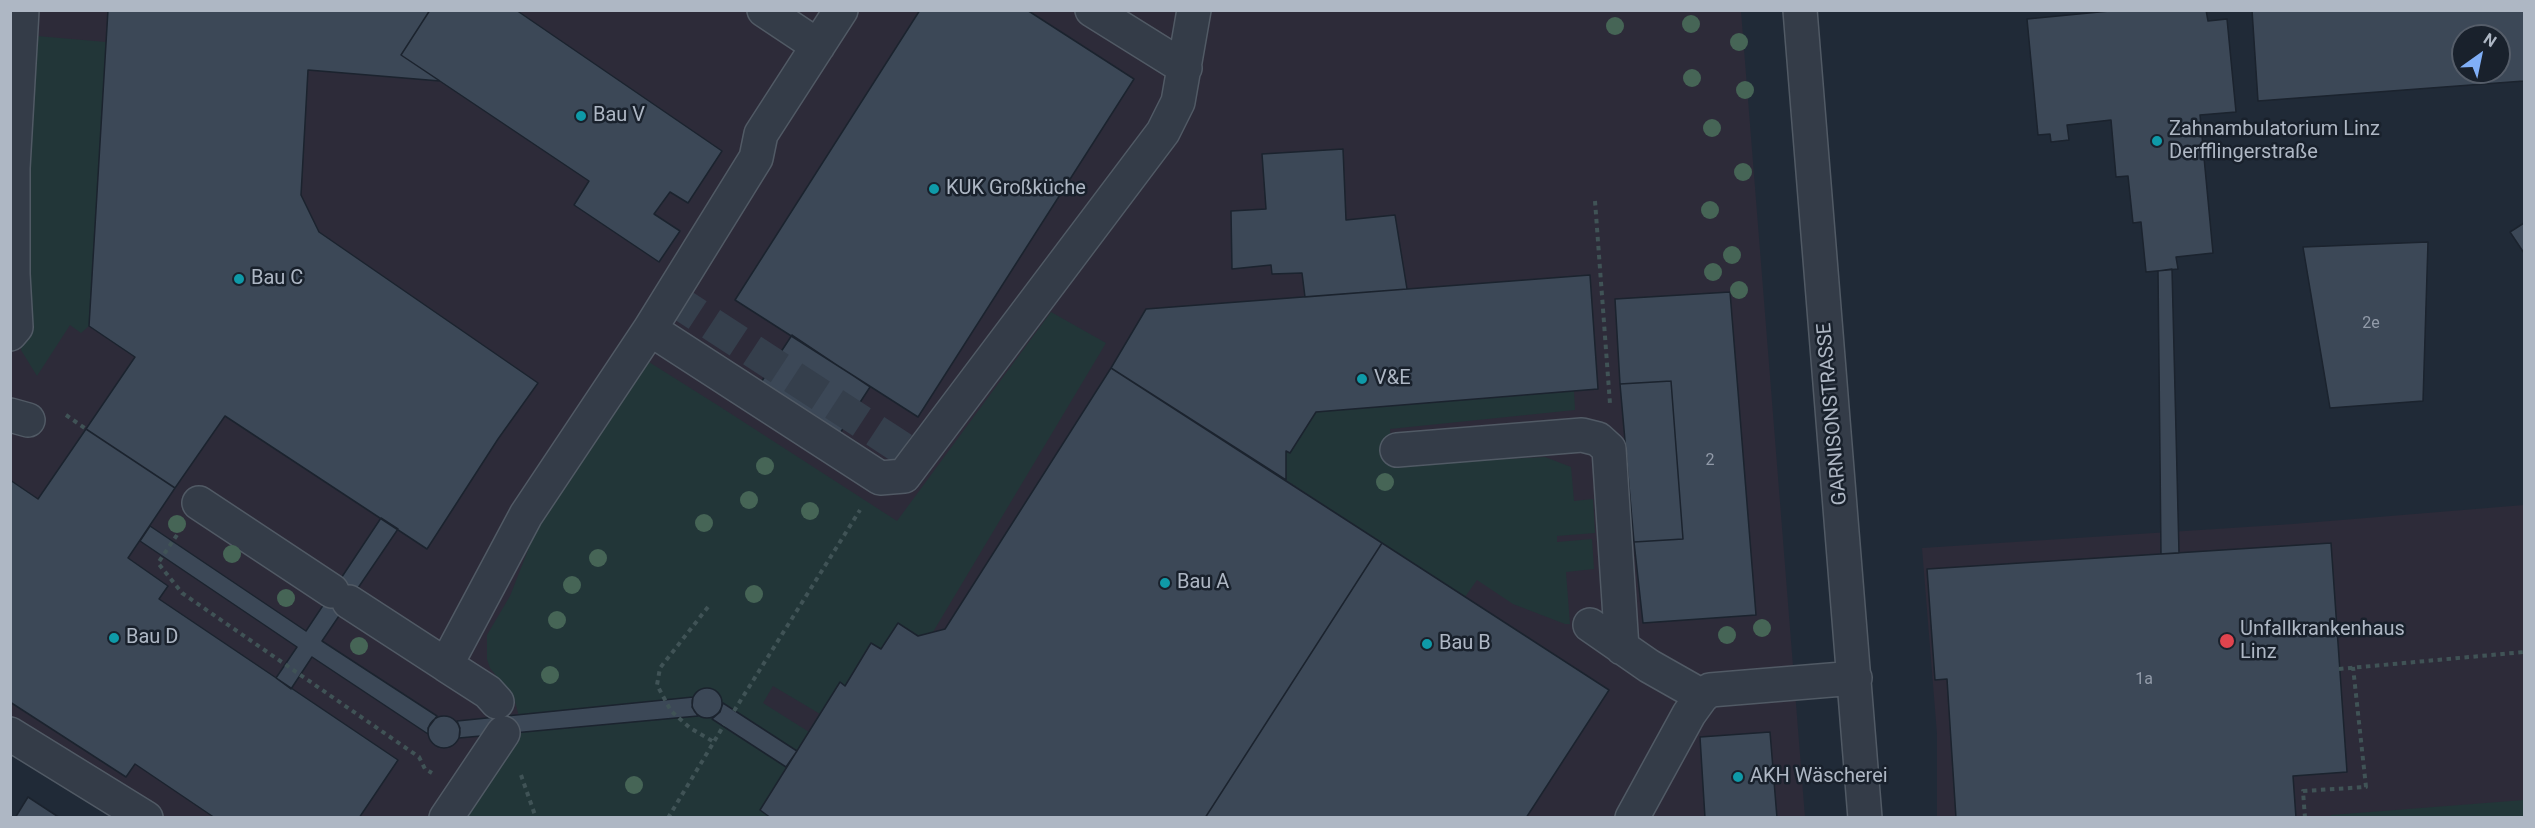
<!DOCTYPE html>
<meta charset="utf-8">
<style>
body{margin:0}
#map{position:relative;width:2535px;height:828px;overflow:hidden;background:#202a37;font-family:Roboto,sans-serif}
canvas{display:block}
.frame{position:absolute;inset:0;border:12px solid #aeb7c4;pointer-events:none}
.north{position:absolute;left:2451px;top:24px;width:60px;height:60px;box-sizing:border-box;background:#19212c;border:2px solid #555d69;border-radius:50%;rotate:33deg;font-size:16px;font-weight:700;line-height:24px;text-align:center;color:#aeb7c4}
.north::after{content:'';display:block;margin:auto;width:21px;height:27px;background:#80aff7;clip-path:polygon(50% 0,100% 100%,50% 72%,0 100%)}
</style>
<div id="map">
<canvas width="2535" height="828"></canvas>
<div class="frame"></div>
<div class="north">N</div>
</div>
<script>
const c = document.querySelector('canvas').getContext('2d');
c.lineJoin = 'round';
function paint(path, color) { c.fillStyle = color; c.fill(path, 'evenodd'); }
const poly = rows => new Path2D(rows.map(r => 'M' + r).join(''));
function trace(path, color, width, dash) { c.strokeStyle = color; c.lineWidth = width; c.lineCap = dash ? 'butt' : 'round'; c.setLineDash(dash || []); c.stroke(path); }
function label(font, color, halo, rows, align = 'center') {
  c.font = font + ' Roboto,sans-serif'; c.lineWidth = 5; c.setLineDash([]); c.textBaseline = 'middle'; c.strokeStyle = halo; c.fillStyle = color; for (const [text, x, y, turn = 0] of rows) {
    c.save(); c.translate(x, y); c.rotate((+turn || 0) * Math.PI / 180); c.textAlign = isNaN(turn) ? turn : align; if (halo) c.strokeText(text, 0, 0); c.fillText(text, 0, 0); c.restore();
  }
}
const medical = poly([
 [10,11,1741,11,1805,817,143,817,11,733],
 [2524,505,2524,817,1937,817,1937,734,1922,548,2293,524]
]);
const green = poly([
 [37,36,106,42,89,326,81,333,70,325,37,376,21,350],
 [1051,312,1106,343,933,632,918,636,898,623,881,649,871,643,845,686,840,683,820,714,773,686,763,703,809,732,760,810,771,817,466,818,515,746,519,736,520,720,514,698,490,668,487,659,487,635,510,596,539,522,644,362,649,362,722,408,897,521],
 [1574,391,1575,410,1390,429,1392,465,1545,457,1571,467,1574,501,1593,499,1595,533,1557,536,1557,542,1592,539,1594,569,1566,572,1570,624,1565,624,1513,604,1477,580,1465,597,1286,480,1286,451,1290,453,1316,412],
 [2524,800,2524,817,2331,817,2331,815]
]);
const building = poly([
 [108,10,430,10,401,55,440,81,308,70,301,195,319,232,538,383,498,439,427,549,225,416,175,488,86,429,135,357,89,326,108,10],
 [430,10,516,10,722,151,688,203,670,192,654,214,680,231,659,262,574,205,589,181,401,55,430,10],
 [920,10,1027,10,1134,79,918,417,735,300,920,10],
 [2120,10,2206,10,2208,21,2227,19,2236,112,2200,115,2213,253,2176,257,2178,269,2146,272,2141,222,2133,223,2128,176,2116,177,2111,120,2067,125,2069,140,2051,142,2050,134,2038,135,2027,19,2120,10],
 [2252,10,2524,10,2524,81,2258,101,2252,10],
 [2463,36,2499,36,2499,72,2463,72,2463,36],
 [1343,149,1346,220,1395,215,1407,289,1305,297,1302,273,1272,274,1271,265,1232,269,1231,211,1266,209,1262,154,1343,149],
 [2524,223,2524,253,2510,232,2524,223],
 [2428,242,2423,401,2330,408,2303,247,2428,242],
 [2172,269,2179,553,2161,554,2158,271,2172,269],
 [1590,275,1598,389,1316,412,1290,453,1286,451,1286,480,1111,368,1146,309,1590,275],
 [1730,292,1756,615,1643,623,1634,542,1683,539,1671,381,1620,384,1615,299,1730,292],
 [792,335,870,387,835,441,756,390,792,335],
 [1111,368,1382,543,1205,818,771,818,760,810,840,682,845,686,871,643,881,649,898,623,918,636,945,629,1111,368],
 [1671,381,1683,539,1634,542,1620,384,1671,381],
 [86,429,175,488,128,558,168,586,159,599,398,760,359,818,215,818,135,764,126,777,10,702,10,480,38,499,86,429],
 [381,518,398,529,322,641,437,716,428,728,428,734,312,657,291,689,276,678,297,647,140,541,150,526,306,631,381,518],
 [1382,543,1609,690,1526,818,1205,818,1382,543],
 [2331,543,2347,772,2293,776,2296,818,1956,818,1947,679,1935,680,1927,569,2331,543],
 '692 703a15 15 0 1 1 30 0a15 15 0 1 1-30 0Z',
 [693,697,692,707,698,716,459,738,460,728,457,721,693,697],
 [723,703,797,751,786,767,712,719,720,712,723,703],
 '428 732a16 16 0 1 1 32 0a16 16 0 1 1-32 0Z',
 [1770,732,1777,818,1705,818,1700,737,1770,732],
 [28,797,60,818,15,818,28,797]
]);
const minorTunnel = poly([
 [670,297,917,458]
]);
const path = poly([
 [1595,201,1610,404],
 [66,415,86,429],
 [177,535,158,563,182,593,419,757,425,769,432,773],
 [708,607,660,668,657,685,671,711,690,728,714,742],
 [2339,669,2524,652],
 [734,711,860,510],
 [521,775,536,818],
 [668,818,724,725],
 [2305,818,2303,791,2366,787,2353,667]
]);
const minor = poly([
 [764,10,818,46],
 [1092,10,1185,68],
 [1800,10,1865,818],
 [650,329,880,478,904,476,1163,132,1178,102,1194,10],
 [10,334,16,327,13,274,13,168,22,10],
 [10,415,28,420],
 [1397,450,1582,435,1598,439,1609,449,1622,648],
 [199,503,332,591],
 [349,602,446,665],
 [1590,625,1649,666,1702,696],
 [497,702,488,692,446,665,526,515,650,329,756,158,761,134,841,10],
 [10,734,146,818],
 [446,818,503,733],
 [1632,818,1689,714,1702,696,1710,690,1855,678]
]);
const trees = [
 [1691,24],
 [1615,26],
 [1739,42],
 [1692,78],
 [1745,90],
 [1712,128],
 [1743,172],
 [1710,210],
 [1732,255],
 [1713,272],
 [1739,290],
 [765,466],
 [1385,482],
 [749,500],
 [810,511],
 [704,523],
 [177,524],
 [232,554],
 [598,558],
 [572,585],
 [754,594],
 [286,598],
 [557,620],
 [1762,628],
 [1727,635],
 [359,646],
 [550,675],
 [634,785]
];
const markers = [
 [581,116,6,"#0f9aa8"],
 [2157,141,6,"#0f9aa8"],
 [934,189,6,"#0f9aa8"],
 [239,279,6,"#0f9aa8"],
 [1362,379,6,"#0f9aa8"],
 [1165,583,6,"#0f9aa8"],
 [114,638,6,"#0f9aa8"],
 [2227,641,8,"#e0444e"],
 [1427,644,6,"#0f9aa8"],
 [1738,777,6,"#0f9aa8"]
];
const numberNames = [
 ["2e",2371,324],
 ["2",1710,461],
 ["1a",2144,680]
];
const poiNames = [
 ["Bau V",593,116],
 ["Zahnambulatorium Linz",2169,130],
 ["Derfflingerstraße",2169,153],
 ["KUK Großküche",946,189],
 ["Bau C",251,279],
 ["V&E",1374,379],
 ["Bau A",1177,583],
 ["Unfallkrankenhaus",2240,630],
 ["Linz",2240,653],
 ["Bau D",126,638],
 ["Bau B",1439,644],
 ["AKH Wäscherei",1750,777]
];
const streetNames = [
 ["GARNISONSTRASSE",1833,414,-95]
];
paint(medical, '#2d2b39');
paint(green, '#223638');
paint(building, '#3c4857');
trace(building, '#1b232e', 1.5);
trace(minorTunnel, '#353f4c', 33, [33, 16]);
trace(minor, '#515a65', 36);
trace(path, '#405356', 4, [4.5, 4.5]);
trace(minor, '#343c48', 33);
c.fillStyle = '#466556';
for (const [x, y] of trees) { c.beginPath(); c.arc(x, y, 9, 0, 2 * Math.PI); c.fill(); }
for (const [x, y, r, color] of markers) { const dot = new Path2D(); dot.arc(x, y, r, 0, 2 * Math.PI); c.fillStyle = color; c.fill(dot); trace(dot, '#19212c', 2); }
label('16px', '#929ba9', null, numberNames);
label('20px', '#aeb7c4', '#19212c', poiNames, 'left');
label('20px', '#aeb7c4', '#19212c', streetNames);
</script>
